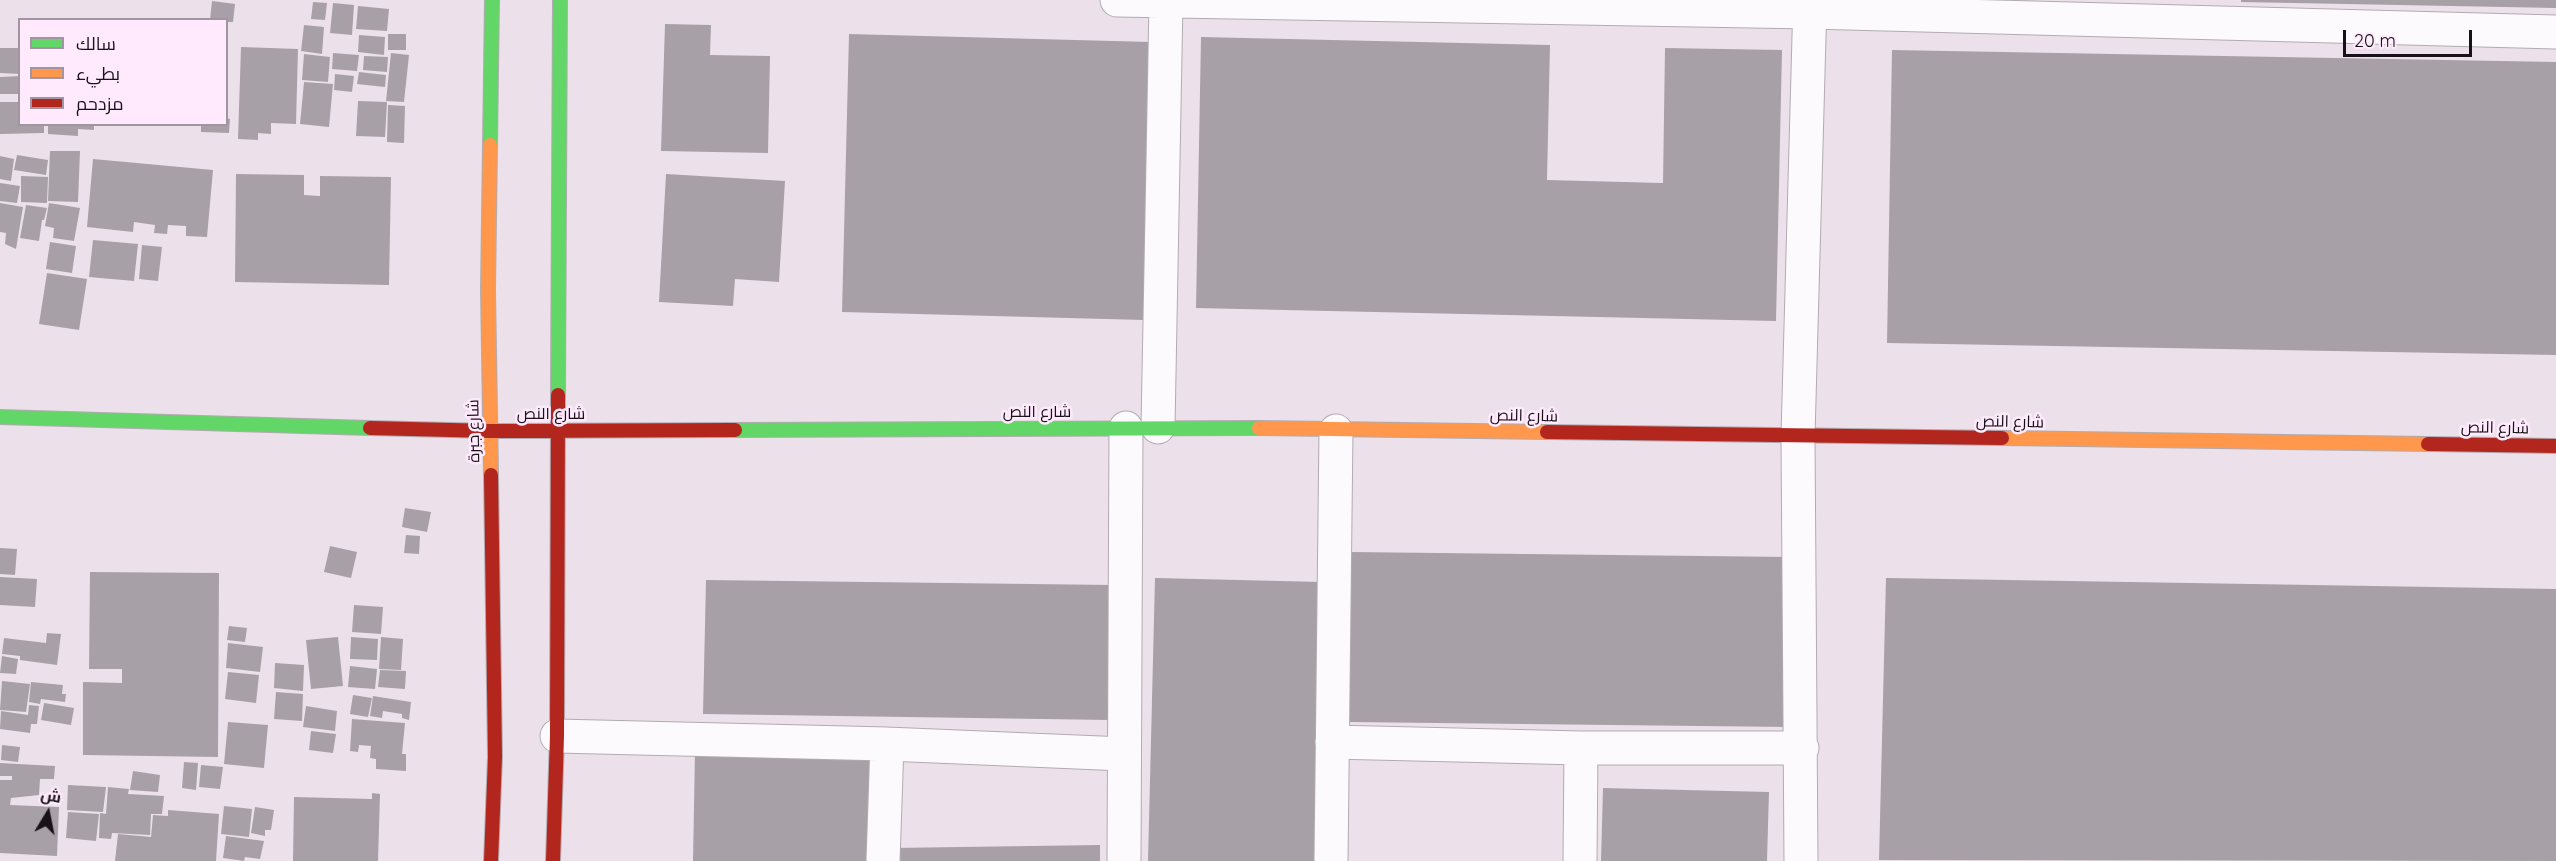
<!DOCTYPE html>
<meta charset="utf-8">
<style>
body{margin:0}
#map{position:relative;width:2556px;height:861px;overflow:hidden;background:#ece1ea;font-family:Quicksand,Cairo,sans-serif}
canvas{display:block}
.legend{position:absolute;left:18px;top:18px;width:210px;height:108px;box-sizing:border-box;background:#feeafc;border:2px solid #a294a1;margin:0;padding:8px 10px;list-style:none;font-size:18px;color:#181218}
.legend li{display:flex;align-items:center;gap:12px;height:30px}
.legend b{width:30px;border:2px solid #a294a1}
.north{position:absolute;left:18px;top:783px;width:60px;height:60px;-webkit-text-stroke:4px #feeafc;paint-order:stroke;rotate:10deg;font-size:16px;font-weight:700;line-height:24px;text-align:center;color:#181218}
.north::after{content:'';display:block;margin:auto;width:21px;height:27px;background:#181218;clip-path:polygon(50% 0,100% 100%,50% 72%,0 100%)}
.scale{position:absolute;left:2343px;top:30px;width:129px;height:27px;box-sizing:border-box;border:3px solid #181218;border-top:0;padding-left:8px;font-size:18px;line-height:21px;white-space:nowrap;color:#181218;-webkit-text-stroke:4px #feeafc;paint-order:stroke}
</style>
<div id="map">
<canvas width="2556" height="861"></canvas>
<ul class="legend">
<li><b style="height:8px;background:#63d668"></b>سالك</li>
<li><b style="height:8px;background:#ff974d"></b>بطيء</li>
<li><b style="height:8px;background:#b3261e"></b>مزدحم</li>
</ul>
<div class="north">ش</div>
<div class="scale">20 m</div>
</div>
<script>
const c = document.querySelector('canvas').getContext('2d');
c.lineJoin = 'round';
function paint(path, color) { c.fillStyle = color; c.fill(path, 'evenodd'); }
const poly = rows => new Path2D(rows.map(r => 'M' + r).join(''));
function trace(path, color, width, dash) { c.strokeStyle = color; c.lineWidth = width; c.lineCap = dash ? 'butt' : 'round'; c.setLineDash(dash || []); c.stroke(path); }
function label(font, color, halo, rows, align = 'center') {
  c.font = font + ' Quicksand,Cairo,sans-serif'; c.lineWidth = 5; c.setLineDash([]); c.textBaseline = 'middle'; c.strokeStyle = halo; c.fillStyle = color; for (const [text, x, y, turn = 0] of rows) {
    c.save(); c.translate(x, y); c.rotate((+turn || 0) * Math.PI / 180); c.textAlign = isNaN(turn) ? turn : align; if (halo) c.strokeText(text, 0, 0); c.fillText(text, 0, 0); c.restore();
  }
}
const building = poly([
 [2241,0,2556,0,2556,8,2241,2],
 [212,1,235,4,233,22,226,22,226,20,210,20],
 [313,2,327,3,325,20,311,19],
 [333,3,354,5,352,35,330,33],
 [358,6,389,9,387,31,356,29],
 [665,24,711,25,710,55,770,56,768,153,661,151],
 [304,25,324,27,322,54,301,51],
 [388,34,406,34,406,50,388,50],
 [849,34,1151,42,1144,320,842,312],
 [359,35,385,37,384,55,358,52],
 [1201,37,1550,45,1547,180,1663,183,1665,48,1782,50,1776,321,1196,308],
 [241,47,298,49,296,124,271,123,271,134,258,133,258,140,238,139],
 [0,48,20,48,20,74,0,73],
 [1892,50,2556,62,2556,355,1887,343],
 [333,53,359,55,357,71,332,69],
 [391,53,409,55,404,102,386,101],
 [304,54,330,57,328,82,302,80],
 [364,56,388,57,387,72,363,70],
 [359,72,386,75,385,87,357,84],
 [335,74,354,76,352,92,334,90],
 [20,76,20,94,0,94,0,77],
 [304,82,333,84,329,127,300,124],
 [358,101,387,102,385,137,356,136],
 [0,102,20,102,20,124,44,124,44,133,0,134],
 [388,105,405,106,404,143,387,142],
 [226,118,230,119,229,133,201,132,201,124,226,124],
 [48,124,94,124,94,130,78,129,78,136,48,134],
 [50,151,80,151,78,202,48,201],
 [17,155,48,160,46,175,14,170],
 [0,156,14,159,11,181,0,179],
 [93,159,213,170,207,237,186,236,186,226,168,225,167,234,154,233,155,225,134,222,133,232,87,227],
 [236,174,304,175,304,195,320,196,320,176,391,177,389,285,235,282],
 [666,174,785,181,779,282,735,279,733,306,659,302],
 [21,176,48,177,47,203,21,202],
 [0,183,20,186,17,203,0,201],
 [0,203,23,207,16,249,5,244,6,233,0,232],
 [49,203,80,208,74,241,53,238,54,228,45,226],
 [26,205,47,208,44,220,42,220,39,241,20,238],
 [93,240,138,244,134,281,89,277],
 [50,242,76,246,72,273,46,269],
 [142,245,162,247,158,281,139,279],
 [47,273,87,279,79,330,39,324],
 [405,508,431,512,427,532,402,527],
 [406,535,420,536,419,554,404,553],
 [330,546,357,552,351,578,324,572],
 [0,548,17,549,15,575,0,574],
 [1350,552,1791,557,1789,727,1348,722],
 [90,572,219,573,218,757,83,755,83,682,122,683,122,669,89,669],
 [0,577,37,579,35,607,0,605],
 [1155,578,1322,582,1316,861,1148,861],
 [1886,578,2556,589,2556,861,1879,860],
 [706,580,1112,585,1110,720,703,714],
 [354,605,383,607,381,634,352,632],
 [229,626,247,628,245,642,227,640],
 [47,633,61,634,57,665,20,660,20,656,2,654,4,638,46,643],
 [338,637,343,686,311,689,306,640],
 [351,637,378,639,377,660,350,659],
 [381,637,403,639,401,670,379,669],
 [228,643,263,647,260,672,226,668],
 [2,656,18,659,16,674,0,673],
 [275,663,304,665,303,691,274,688],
 [350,666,377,669,375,689,348,687],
 [380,670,406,671,405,689,378,687],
 [228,672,259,675,256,703,225,699],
 [2,681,30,684,26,712,0,710],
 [31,682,63,685,62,694,66,694,65,702,41,699,40,704,29,702],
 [276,692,303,694,302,721,274,719],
 [353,695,372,698,368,717,350,714],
 [373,696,411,702,409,720,402,718,402,714,383,711,382,718,370,716],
 [44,703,74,708,71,725,41,720],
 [29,705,39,706,37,724,31,724,30,733,0,729,1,711,28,715],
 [306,706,337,711,335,731,303,727],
 [352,719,405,723,402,754,406,754,406,771,376,769,376,759,370,758,371,746,359,745,358,752,350,751],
 [228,722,268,725,264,768,224,764],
 [311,731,336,734,333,753,309,750],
 [2,745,20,747,18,762,1,760],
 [695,751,873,754,871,861,693,861],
 [184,762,198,763,196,790,182,788],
 [0,763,55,766,54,779,40,779,39,795,11,798,10,805,59,807,57,856,0,853,0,780,12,780,12,776,0,776],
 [201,765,223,767,220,789,199,787],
 [133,771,160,775,158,792,130,790],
 [68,785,106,787,103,812,67,810],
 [108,787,129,789,128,794,164,796,162,814,151,814,150,835,112,833,111,839,99,838,100,813,106,814],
 [1603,788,1769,792,1767,861,1601,861],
 [372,793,380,794,378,861,293,861,294,797,372,799],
 [224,806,252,809,249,837,221,834],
 [255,807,274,810,271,830,265,830,265,836,251,833],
 [168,810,219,814,216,861,115,861,118,834,151,837,153,815,168,816],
 [68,812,99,814,96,841,66,838],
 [226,836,264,841,260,859,245,857,244,861,223,858],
 [1100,845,1100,861,890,861,891,848]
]);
const street = poly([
 [1117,0,1810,12,2556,32],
 [1158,427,1166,1],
 [557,736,887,744,1124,754],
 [1332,742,1581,748,1802,748],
 [883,861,887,744],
 [1124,861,1126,428],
 [1331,861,1336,431],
 [1580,861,1581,748],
 [1801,861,1798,436,1810,0]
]);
const fast = poly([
 [490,145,492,0],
 [558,395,560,0],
 [0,417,370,428],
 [735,430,1259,428]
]);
const slow = poly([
 [490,145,488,290,491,475],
 [1259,428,1547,432],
 [2002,438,2428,444]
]);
const jam = poly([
 [370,428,491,431,735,430],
 [1547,432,2002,438],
 [2428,444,2556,446],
 [491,475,495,757,491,861],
 [553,861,557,736,558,395]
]);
const streetNames = [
 ["شارع النص",1037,412],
 ["شارع النص",551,414],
 ["شارع النص",1524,416,1],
 ["شارع النص",2010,422,1],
 ["شارع النص",2495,428,1],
 ["شارع جبرة",474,431,-91]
];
paint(building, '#a8a0a7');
trace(street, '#b2abb1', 35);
trace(fast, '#b2abb1', 16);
trace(slow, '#b2abb1', 16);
trace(jam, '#b2abb1', 16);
trace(street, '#fcfafc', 33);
trace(fast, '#63d668', 14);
trace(slow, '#ff974d', 14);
trace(jam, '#b3261e', 14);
label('16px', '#181218', '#feeafc', streetNames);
</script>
